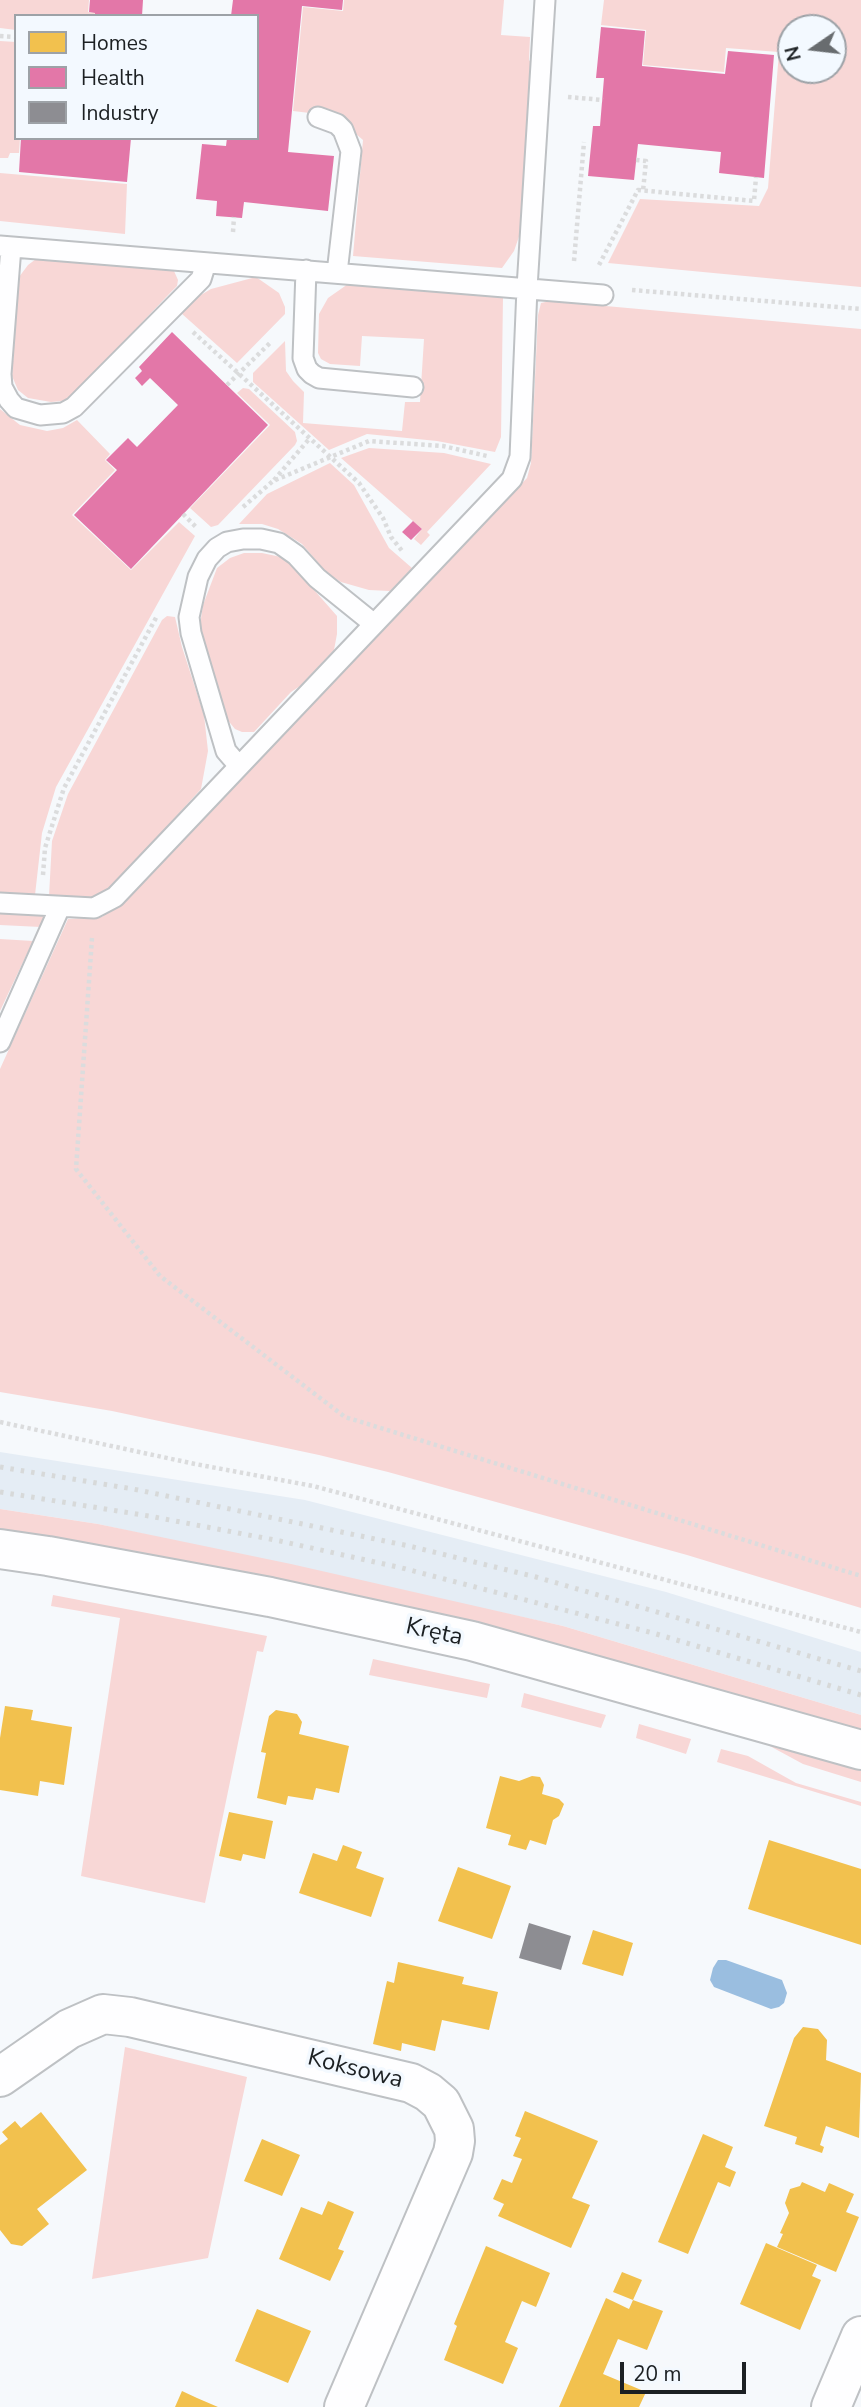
<!DOCTYPE html>
<meta charset="utf-8">
<style>
body{margin:0}
#map{position:relative;width:861px;height:2407px;overflow:hidden;background:#f6f9fc;font-family:"Nunito Sans",sans-serif}
canvas{display:block}
.legend{position:absolute;left:14px;top:14px;width:245px;height:126px;box-sizing:border-box;background:#f3f9ff;border:2px solid #9da2a7;margin:0;padding:9px 12px;list-style:none;font-size:21px;color:#1c2023}
.legend li{display:flex;align-items:center;gap:14px;height:35px}
.legend b{width:35px;border:2px solid #9da2a7}
.north{position:absolute;left:777px;top:14px;width:70px;height:70px;box-sizing:border-box;background:#f3f9ff;border:2px solid #9da2a7;border-radius:50%;rotate:256deg;font-size:19px;font-weight:700;line-height:28px;text-align:center;color:#1c2023}
.north::after{content:'';display:block;margin:auto;width:24px;height:32px;background:#686c6f;clip-path:polygon(50% 0,100% 100%,50% 72%,0 100%)}
.scale{position:absolute;left:620px;top:2362px;width:126px;height:32px;box-sizing:border-box;border:4px solid #1c2023;border-top:0;padding-left:9px;font-size:21px;line-height:24px;white-space:nowrap;color:#1c2023;-webkit-text-stroke:5px #f3f9ff;paint-order:stroke}
</style>
<div id="map">
<canvas width="861" height="2407"></canvas>
<ul class="legend">
<li><b style="height:19px;background:#f2c14e"></b>Homes</li>
<li><b style="height:19px;background:#e377a8"></b>Health</li>
<li><b style="height:19px;background:#8d8d92"></b>Industry</li>
</ul>
<div class="north">N</div>
<div class="scale">20 m</div>
</div>
<script>
const c = document.querySelector('canvas').getContext('2d');
c.lineJoin = 'round';
function paint(path, color) { c.fillStyle = color; c.fill(path, 'evenodd'); }
const poly = rows => new Path2D(rows.map(r => 'M' + r).join(''));
function trace(path, color, width, dash) { c.strokeStyle = color; c.lineWidth = width; c.lineCap = dash ? 'butt' : 'round'; c.setLineDash(dash || []); c.stroke(path); }
function label(font, color, halo, rows, align = 'center') {
  c.font = font + ' "Nunito Sans",sans-serif'; c.lineWidth = 7; c.setLineDash([]); c.textBaseline = 'middle'; c.strokeStyle = halo; c.fillStyle = color; for (const [text, x, y, turn = 0] of rows) {
    c.save(); c.translate(x, y); c.rotate((+turn || 0) * Math.PI / 180); c.textAlign = isNaN(turn) ? turn : align; if (halo) c.strokeText(text, 0, 0); c.fillText(text, 0, 0); c.restore();
  }
}
const built = poly([
 [0,1452,305,1500,666,1592,861,1652,861,1715,563,1626,98,1524,0,1509]
]);
const green = poly([
 [0,0,89,0,88,12,95,13,94,16,16,16,16,30,0,28],
 [344,0,504,0,501,35,530,37,529,60,532,64,522,228,514,251,502,268,353,256,363,140,335,116,293,111,303,7,343,11],
 [604,0,861,0,861,287,608,263,640,199,759,206,768,188,779,52,726,48,724,72,643,65,646,30,601,25],
 [791,28,833,28,833,70,791,70],
 [0,41,16,42,16,138,20,138,19,153,10,153,8,158,0,158],
 [0,173,127,184,125,234,0,221],
 [36,259,174,271,178,280,177,286,171,292,77,391,63,401,51,402,28,398,18,390,12,376,19,277,28,265],
 [256,277,279,293,285,307,285,314,237,363,181,313,199,296,211,289],
 [348,284,503,297,501,437,495,452,437,441,367,434,329,450,253,382,253,373,285,341,286,371,293,381,304,392,303,423,402,431,405,402,420,402,424,339,362,336,360,366,330,364,321,359,318,353,319,314,328,298],
 [550,301,861,329,861,1608,687,1555,388,1472,319,1455,112,1411,0,1392,0,1069,68,919,102,917,136,889,527,478,531,463,538,315,541,303],
 [243,388,249,389,295,432,297,441,295,445,218,525,211,527,190,508,270,425,237,393],
 [0,409,20,425,47,431,63,428,77,420,110,454,105,460,115,470,72,515,131,570,179,522,195,536,56,787,42,833,35,895,0,892],
 [369,448,444,453,491,464,427,532,430,535,421,545,414,539,422,529,341,458],
 [330,463,354,485,389,548,412,568,390,591,369,590,341,582,327,573,302,544,278,529,262,524,239,524,267,494],
 [244,553,262,553,281,557,293,566,337,616,337,634,334,650,300,686,291,692,254,732,242,732,235,729,226,718,199,631,203,605,217,568,230,558],
 [167,616,175,617,182,647,204,715,208,751,201,789,103,897,95,900,49,896,52,841,68,794,162,620],
 [0,912,45,915,41,927,0,925],
 [0,939,33,941,0,1011],
 [0,1509,98,1524,291,1564,563,1626,861,1715,861,1736,0,1533],
 [53,1595,267,1636,263,1652,257,1651,205,1903,81,1876,120,1618,51,1606],
 [373,1659,490,1684,487,1698,369,1675],
 [524,1693,606,1715,601,1728,521,1707],
 [639,1724,691,1739,686,1754,636,1738],
 [755,1738,861,1763,861,1782,803,1764],
 [721,1749,748,1756,796,1783,861,1802,861,1806,717,1762],
 [125,2047,247,2077,208,2258,92,2279]
]);
const water = poly([
 [718,1960,726,1960,782,1980,787,1993,784,2003,779,2007,771,2009,714,1987,710,1980,713,1968]
]);
const homes = poly([
 [5,1706,33,1710,31,1720,72,1727,64,1785,40,1781,38,1796,0,1790,0,1738],
 [276,1710,297,1714,302,1722,299,1734,349,1746,339,1793,316,1788,313,1800,288,1796,286,1805,257,1798,266,1753,261,1752,269,1716],
 [500,1776,519,1781,532,1776,540,1777,544,1785,542,1794,559,1799,564,1804,559,1816,553,1820,546,1845,530,1840,526,1850,508,1845,511,1835,486,1828],
 [229,1812,273,1821,265,1859,243,1854,241,1861,219,1856],
 [769,1840,861,1869,861,1945,748,1909],
 [343,1845,362,1852,356,1868,384,1878,371,1917,299,1893,313,1853,337,1861],
 [458,1867,511,1886,492,1939,438,1921],
 [593,1930,633,1943,623,1976,582,1964],
 [398,1962,464,1977,462,1984,498,1992,489,2030,442,2020,435,2051,402,2043,401,2051,373,2044,387,1981,394,1983],
 [803,2027,818,2029,827,2040,826,2060,861,2073,859,2138,826,2126,820,2145,824,2147,822,2153,795,2144,797,2137,764,2126,794,2038],
 [525,2111,598,2141,572,2198,590,2205,571,2248,498,2216,504,2204,493,2199,502,2179,512,2183,522,2159,513,2156,521,2138,515,2136],
 [41,2112,87,2170,37,2209,49,2224,22,2246,11,2244,0,2230,0,2145,8,2139,2,2132,15,2121,21,2128],
 [703,2134,733,2147,725,2167,736,2172,730,2187,718,2182,688,2254,658,2242],
 [262,2139,300,2155,282,2196,244,2181],
 [802,2182,825,2192,829,2183,854,2194,846,2212,859,2217,836,2272,777,2247,783,2234,780,2233,789,2213,785,2203,790,2189,800,2186],
 [328,2201,354,2212,338,2249,344,2251,330,2281,279,2259,301,2207,322,2215],
 [766,2243,817,2265,812,2276,821,2280,800,2330,740,2304],
 [486,2246,550,2273,536,2307,522,2301,505,2342,518,2348,503,2384,444,2360,457,2326,454,2324],
 [622,2272,642,2280,633,2300,613,2292],
 [606,2298,629,2309,633,2300,663,2311,647,2350,618,2339,603,2374,646,2392,639,2407,559,2407],
 [257,2309,311,2331,288,2383,235,2361],
 [182,2391,197,2398,218,2407,175,2407]
]);
const health = poly([
 [90,0,143,0,142,16,95,16,95,13,89,12],
 [233,0,343,0,342,10,302,6,288,152,334,156,328,211,244,202,242,218,216,216,217,201,196,199,202,144,226,146,227,138,257,138,257,16,231,16],
 [601,27,645,31,642,66,725,74,728,51,774,55,764,178,719,173,721,152,638,144,634,180,588,176,593,126,600,126,604,78,596,78],
 [21,138,131,138,127,182,19,172],
 [172,332,268,425,131,569,74,515,117,470,106,460,128,438,137,447,178,405,150,378,142,386,135,378,142,371,139,367],
 [413,521,422,529,411,540,402,532]
]);
const industry = poly([
 [529,1923,571,1936,561,1970,519,1958]
]);
const path = poly([
 [0,36,16,37],
 [568,97,603,100],
 [636,160,646,161,643,191],
 [233,232,234,217],
 [574,261,584,142],
 [599,265,638,190,754,201,756,177],
 [632,290,861,309],
 [193,332,359,483,383,518,391,537,403,552],
 [227,385,271,342],
 [274,480,310,438],
 [243,507,273,481,369,441,443,446,487,456],
 [183,514,197,528],
 [43,875,45,848,64,788,157,616],
 [92,938,76,1169,160,1276,345,1417,861,1576],
 [0,1422,195,1464,313,1486,861,1632]
]);
const service = poly([
 [318,117,337,124,343,130,351,151,337,273],
 [0,246,603,295],
 [11,247,1,374,2,387,9,400,16,408,40,415,63,413,74,407,201,279,206,263],
 [306,270,303,358,307,369,312,374,319,378,413,387],
 [239,766,226,751,191,633,189,617,198,577,207,559,217,548,227,542,243,539,261,539,279,543,296,555,317,578,374,624],
 [0,903,94,908,115,897,512,479,520,457,527,288,545,0],
 [0,1042,60,907]
]);
const minor = poly([
 [0,1549,48,1556,270,1597,472,1641,861,1750],
 [0,2077,69,2029,103,2014,130,2017,411,2083,428,2092,441,2103,454,2129,455,2141,453,2153,344,2407],
 [831,2407,861,2336]
]);
const rail = poly([
 [0,1467,133,1489,409,1546,536,1577,861,1671],
 [0,1492,149,1516,280,1541,402,1568,653,1633,861,1695]
]);
const streetNames = [
 ["Kręta",434,1633,12],
 ["Koksowa",355,2070,14]
];
paint(built, '#e5edf5');
paint(green, '#f8d7d6');
paint(water, '#9abee0');
paint(homes, '#f2c14e');
paint(health, '#e377a8');
paint(industry, '#8d8d92');
trace(service, '#bec1c4', 23);
trace(minor, '#bec1c4', 42);
trace(path, '#dbdcdd', 4.5, [3.5, 3.5]);
trace(service, '#fefeff', 19);
trace(minor, '#fefeff', 38);
trace(rail, '#d7d9d9', 5, [3.5, 7]);
label('24px', '#1c2023', '#f3f9ff', streetNames);
</script>
